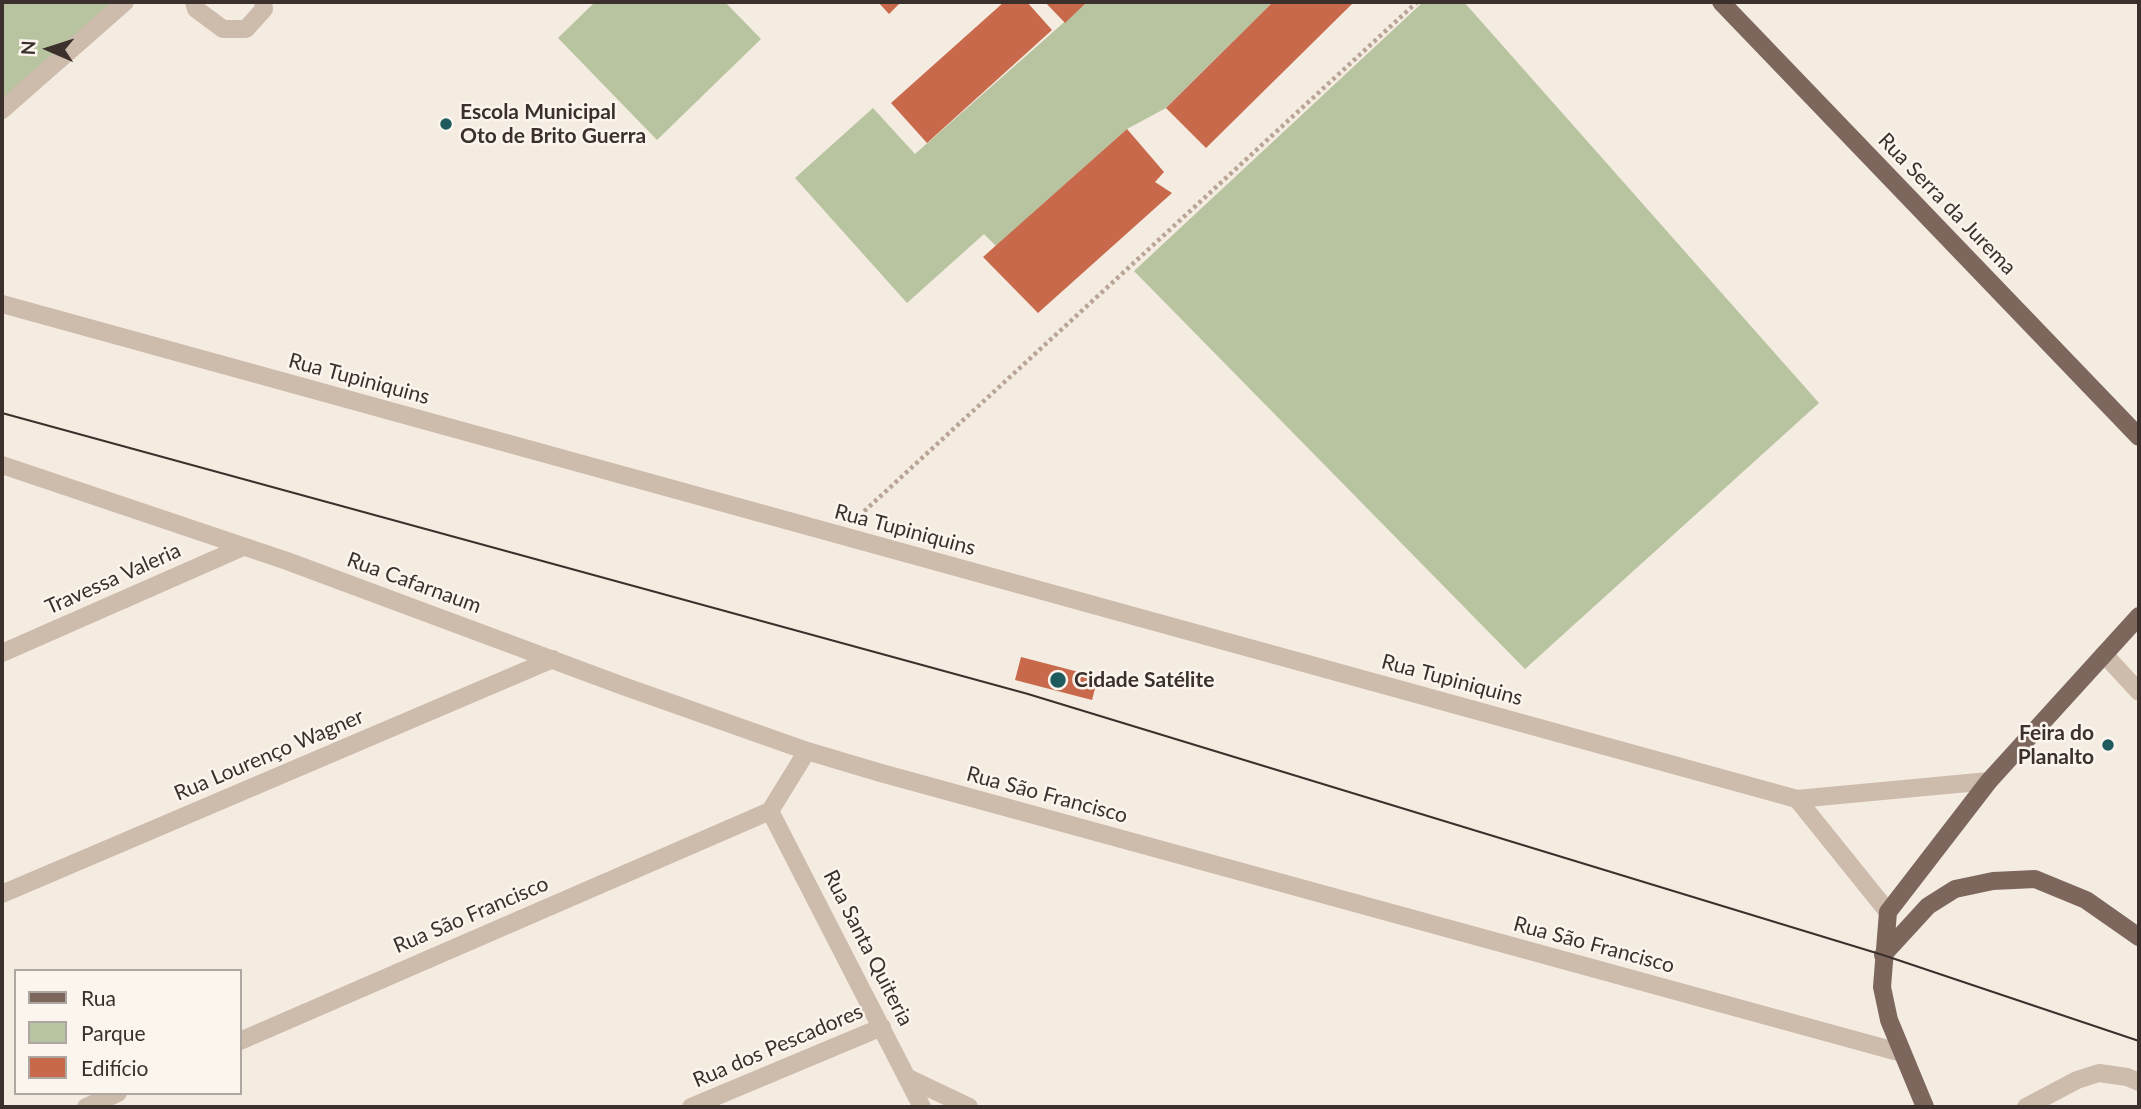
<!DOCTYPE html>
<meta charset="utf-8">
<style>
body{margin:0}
#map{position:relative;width:2141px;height:1109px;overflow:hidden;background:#f4ebe1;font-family:Lato,sans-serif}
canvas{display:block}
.frame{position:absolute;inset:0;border:4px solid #3b302b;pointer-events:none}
.legend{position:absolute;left:14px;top:969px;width:228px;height:126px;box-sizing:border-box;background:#fbf5ee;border:2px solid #aea6a0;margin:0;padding:9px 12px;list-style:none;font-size:21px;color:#3b302b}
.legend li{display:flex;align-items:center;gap:14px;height:35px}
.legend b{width:35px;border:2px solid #aea6a0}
.north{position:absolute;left:14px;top:14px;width:70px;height:70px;-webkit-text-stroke:5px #fbf5ee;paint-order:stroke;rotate:273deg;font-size:19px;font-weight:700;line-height:28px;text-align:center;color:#3b302b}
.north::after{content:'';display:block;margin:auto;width:24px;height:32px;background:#3b302b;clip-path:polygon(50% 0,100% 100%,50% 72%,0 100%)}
</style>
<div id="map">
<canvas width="2141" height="1109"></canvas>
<div class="frame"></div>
<ul class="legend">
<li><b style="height:9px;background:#7d675c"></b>Rua</li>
<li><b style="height:19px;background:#b8c4a0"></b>Parque</li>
<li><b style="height:19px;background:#c8694b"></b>Edifício</li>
</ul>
<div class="north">N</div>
</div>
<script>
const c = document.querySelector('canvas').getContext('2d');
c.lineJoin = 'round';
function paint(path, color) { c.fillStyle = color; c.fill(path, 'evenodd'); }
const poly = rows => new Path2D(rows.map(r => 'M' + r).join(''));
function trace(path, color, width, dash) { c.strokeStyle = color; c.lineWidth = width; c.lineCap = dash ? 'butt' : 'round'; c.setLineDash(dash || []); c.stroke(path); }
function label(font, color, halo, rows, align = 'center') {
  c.font = font + ' Lato,sans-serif'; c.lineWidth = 5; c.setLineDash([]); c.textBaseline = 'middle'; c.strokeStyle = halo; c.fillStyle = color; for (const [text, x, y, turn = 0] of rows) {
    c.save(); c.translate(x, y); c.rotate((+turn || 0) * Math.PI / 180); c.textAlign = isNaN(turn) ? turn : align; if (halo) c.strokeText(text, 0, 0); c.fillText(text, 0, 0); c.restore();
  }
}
const green = poly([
 [2,2,125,2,2,121],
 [595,2,725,2,761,39,657,140,558,38],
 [1087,2,1273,2,1166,108,1127,129,996,246,984,234,907,303,795,178,873,108,915,154],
 [1423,2,1464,2,1819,403,1525,669,1134,271]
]);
const building = poly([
 [878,2,901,2,889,14],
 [1004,2,1027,2,1052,30,927,143,891,103],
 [1045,2,1087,2,1065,23],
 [1273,2,1354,2,1206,148,1166,108],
 [1127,129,1164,172,1155,182,1172,193,1038,313,983,257],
 [1021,657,1098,677,1092,700,1015,680]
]);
const path = poly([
 [859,516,1417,2]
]);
const minor = poly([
 [194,2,196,9,223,29,246,29,264,9,263,2],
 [2,110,125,2],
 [2,304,1797,799,1989,781],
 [2,465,287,561,623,686,807,751,881,773,1902,1053],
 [2,653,243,547],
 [2104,654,2139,692],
 [1797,799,1888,912],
 [770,811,922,1107],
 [2,894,553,659],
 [240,1041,770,811,807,751],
 [908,1078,969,1107],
 [86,1107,118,1093],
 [691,1107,882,1027],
 [2026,1107,2077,1080,2099,1073,2127,1077,2139,1082]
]);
const major = poly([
 [1721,2,2139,437],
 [1883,955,1928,906,1955,889,1993,881,2035,879,2086,900,2139,937],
 [1925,1107,1889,1020,1882,987,1888,912,1989,781,2139,616]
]);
const tram = poly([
 [2,413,1028,694,1883,955,2139,1041]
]);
const markers = [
 [446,124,7,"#1f5a5e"],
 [1058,680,9,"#1f5a5e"],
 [2108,745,7,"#1f5a5e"]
];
const poiNames = [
 ["Escola Municipal",460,112],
 ["Oto de Brito Guerra",460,136],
 ["Cidade Satélite",1074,680],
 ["Feira do",2094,733,"right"],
 ["Planalto",2094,757,"right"]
];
const streetNames = [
 ["Rua Serra da Jurema",1947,204,46],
 ["Rua Tupiniquins",359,379,15],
 ["Rua Tupiniquins",905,530,15],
 ["Travessa Valeria",113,579,-24],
 ["Rua Cafarnaum",414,583,20],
 ["Rua Tupiniquins",1452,680,15],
 ["Rua Lourenço Wagner",269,755,-23],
 ["Rua São Francisco",1047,795,15],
 ["Rua São Francisco",471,915,-23],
 ["Rua São Francisco",1594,945,15],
 ["Rua Santa Quiteria",868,948,63],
 ["Rua dos Pescadores",778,1046,-23]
];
paint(green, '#b8c4a0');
paint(building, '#c8694b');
trace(path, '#b9a596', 4.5, [3.5, 3.5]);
trace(minor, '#cdbbac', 18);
trace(major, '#7d675c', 18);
trace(tram, '#3b302b', 2);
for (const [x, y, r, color] of markers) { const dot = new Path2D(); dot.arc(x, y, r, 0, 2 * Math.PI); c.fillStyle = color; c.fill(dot); trace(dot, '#fbf5ee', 2.5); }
label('bold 21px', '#3b302b', '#fbf5ee', poiNames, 'left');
label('21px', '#3b302b', '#fbf5ee', streetNames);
</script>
